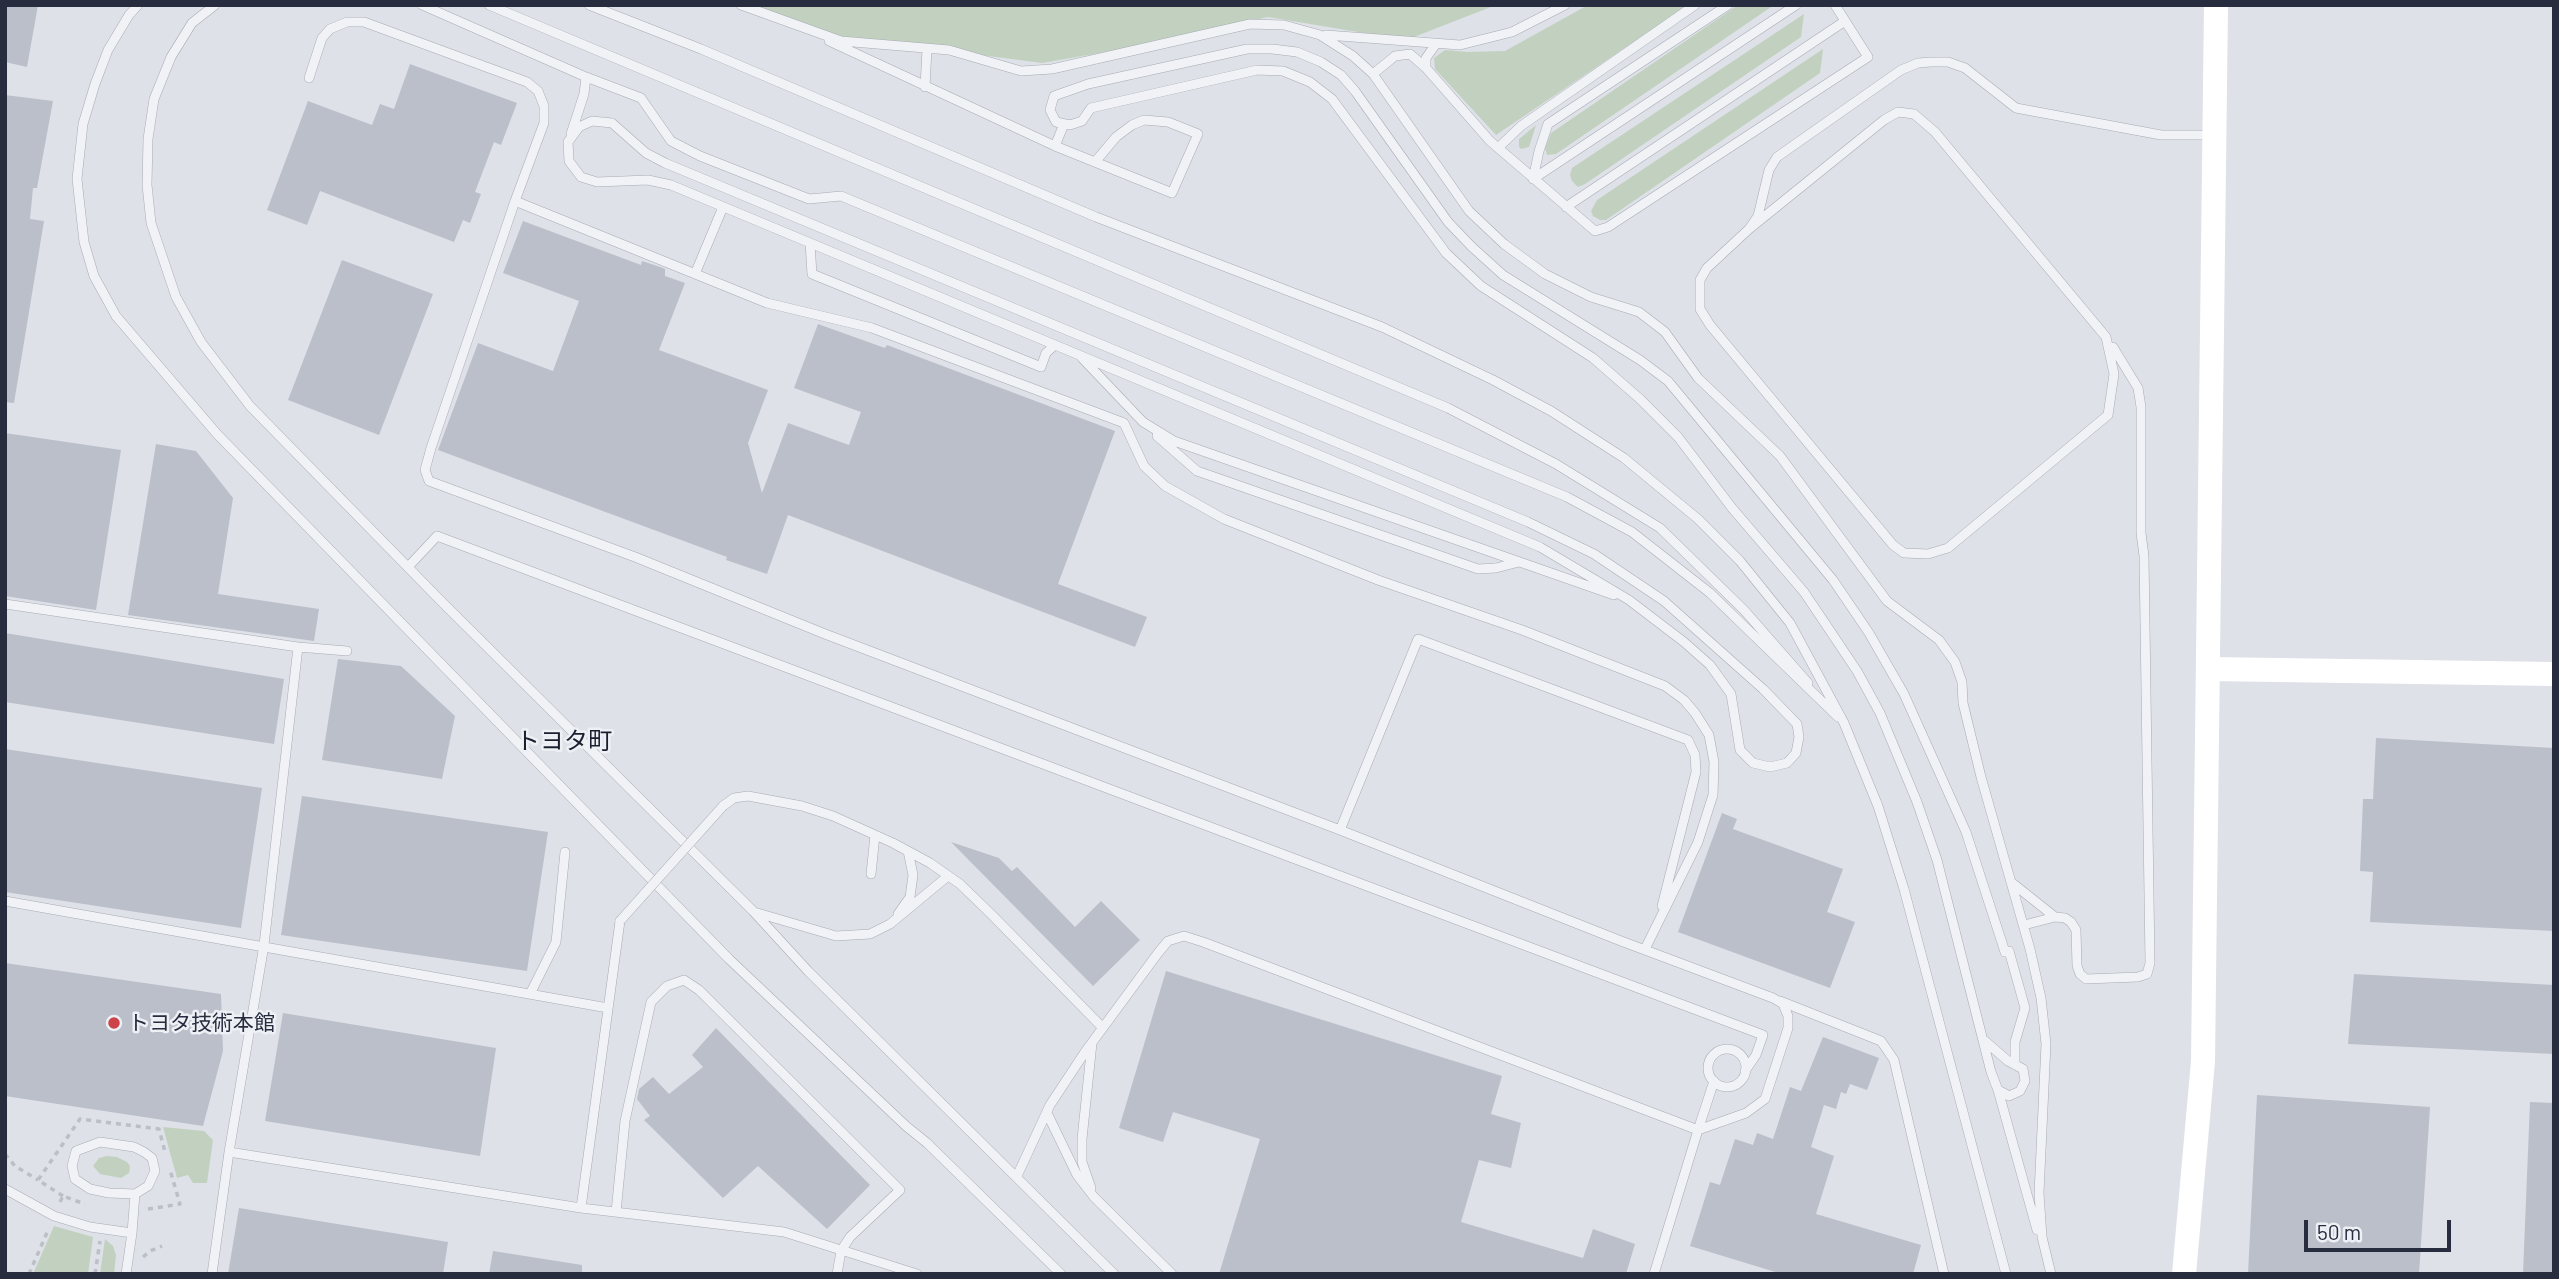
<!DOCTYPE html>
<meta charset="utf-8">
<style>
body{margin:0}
#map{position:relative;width:2559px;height:1279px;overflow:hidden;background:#dee1e7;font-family:Barlow,sans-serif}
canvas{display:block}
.frame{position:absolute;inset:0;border:7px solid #272d3e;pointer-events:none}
.scale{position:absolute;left:2304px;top:1220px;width:147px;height:32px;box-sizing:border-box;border:4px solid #272d3e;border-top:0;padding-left:9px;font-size:21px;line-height:24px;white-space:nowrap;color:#272d3e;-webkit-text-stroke:5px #edf0f5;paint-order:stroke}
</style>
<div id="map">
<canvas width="2559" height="1279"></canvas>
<div class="frame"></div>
<div class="scale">50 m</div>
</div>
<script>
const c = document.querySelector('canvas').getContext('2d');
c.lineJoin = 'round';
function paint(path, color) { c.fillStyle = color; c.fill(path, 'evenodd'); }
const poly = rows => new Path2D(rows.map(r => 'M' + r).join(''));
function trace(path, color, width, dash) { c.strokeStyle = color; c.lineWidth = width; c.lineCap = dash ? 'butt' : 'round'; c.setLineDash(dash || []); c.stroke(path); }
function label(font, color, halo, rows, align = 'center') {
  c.font = font + ' Barlow,"Noto Sans JP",sans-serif'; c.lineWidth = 5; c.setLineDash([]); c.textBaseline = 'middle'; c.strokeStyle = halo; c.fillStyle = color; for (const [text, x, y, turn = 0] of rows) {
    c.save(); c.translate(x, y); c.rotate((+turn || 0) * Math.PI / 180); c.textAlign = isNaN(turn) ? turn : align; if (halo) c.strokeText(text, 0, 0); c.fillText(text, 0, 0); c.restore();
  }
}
const green = poly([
 [754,5,1496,5,1406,40,1268,17,1134,47,1042,63,836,36],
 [1588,5,1688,5,1496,135,1435,69,1434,58,1445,50,1467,52,1505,51],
 [1738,5,1774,5,1556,154,1547,155,1545,148,1551,133],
 [1804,14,1801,37,1585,184,1578,187,1572,181,1570,175,1572,168],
 [1823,49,1820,73,1606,220,1600,220,1593,216,1591,211,1597,200],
 [1536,125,1529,147,1521,149,1519,147,1519,139],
 [163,1127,204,1131,213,1140,207,1183,193,1183,188,1175,177,1178],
 [107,1156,117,1157,127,1162,130,1166,129,1173,121,1178,100,1174,93,1166,99,1158],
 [54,1226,93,1237,88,1274,33,1274],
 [105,1239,113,1246,116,1255,114,1274,100,1274]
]);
const building = poly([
 [5,5,38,5,27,67,5,62],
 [410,64,517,103,501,145,494,142,475,192,481,194,470,223,463,220,454,242,320,191,307,225,267,210,308,101,372,125,380,104,394,109],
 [5,95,53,101,37,188,33,188,30,219,44,221,14,403,5,402],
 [523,221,641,265,642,261,663,268,665,269,665,276,685,283,659,350,768,390,748,443,762,493,788,423,849,445,861,412,794,388,818,324,885,348,887,345,1115,431,1058,584,1147,617,1135,647,788,515,767,574,726,560,727,557,438,450,478,343,553,371,579,301,503,273],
 [342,260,433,294,379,435,288,400],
 [5,433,121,450,96,610,5,596],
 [156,444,196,451,233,498,218,594,319,609,314,641,128,615],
 [5,633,284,679,274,744,5,702],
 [338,659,401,666,455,716,442,779,322,760],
 [2376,738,2554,748,2554,931,2370,922,2373,872,2360,871,2363,799,2373,799],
 [5,749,262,788,241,928,5,892],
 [302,796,548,832,527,971,281,935],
 [1722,813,1737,819,1733,829,1843,869,1827,912,1855,922,1830,988,1678,932],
 [951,842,999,858,1012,871,1017,867,1075,927,1101,901,1140,940,1093,986],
 [5,963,221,994,223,1051,203,1126,5,1096],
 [1166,971,1502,1076,1491,1114,1521,1123,1511,1168,1479,1160,1461,1222,1583,1258,1593,1229,1635,1244,1626,1274,1219,1274,1260,1139,1173,1112,1163,1142,1119,1128],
 [2354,974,2554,985,2554,1054,2348,1044],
 [283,1013,496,1048,480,1156,265,1121],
 [716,1028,870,1185,827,1229,758,1166,723,1198,644,1120,650,1116,637,1099,639,1089,653,1077,669,1094,703,1067,692,1055],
 [1823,1037,1879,1058,1867,1090,1850,1084,1846,1094,1841,1092,1836,1109,1824,1105,1811,1147,1834,1156,1816,1214,1921,1245,1913,1274,1782,1274,1690,1246,1710,1182,1720,1185,1735,1139,1753,1145,1757,1133,1773,1139,1790,1087,1801,1091],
 [2257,1095,2430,1107,2419,1274,2248,1274],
 [2530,1102,2554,1103,2554,1274,2523,1274],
 [239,1208,448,1242,443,1274,228,1274],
 [493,1251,582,1265,582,1274,489,1274]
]);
const path = poly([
 [5,1154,15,1166,38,1180],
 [63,1196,38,1180,80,1119,159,1129,165,1152],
 [60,1202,63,1196,85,1204],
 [148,1209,180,1204,170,1170],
 [143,1257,150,1251,162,1246],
 [29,1274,49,1228],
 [95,1274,100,1241]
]);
const lane = poly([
 [138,5,129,15,108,50,95,84,83,124,77,179,84,242,94,276,116,316,217,434,729,959,906,1126,927,1143,1061,1274],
 [215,5,192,23,171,57,154,99,148,139,147,185,151,223,176,297,201,342,250,406,441,601,753,911,808,971,1114,1274],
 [422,5,586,77,641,98,671,141,700,156,809,199,841,196,1567,497,1632,532,1710,593,1838,717],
 [489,5,1448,408,1556,464,1660,528,1744,610,1808,683],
 [589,5,701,49,1096,217,1382,327,1493,380,1551,411,1624,458,1698,519,1740,561,1790,623,1844,723,1878,806,1904,889,2006,1274],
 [741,5,841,41,949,50,1021,71,1052,69,1250,24,1284,25,1320,35,1353,56,1373,74,1469,211,1504,244,1545,274,1591,297,1639,312,1665,332,1698,378,1780,456,1887,601,1939,640,1955,662,1962,682,1963,703,1981,777,2030,949,2041,998,2046,1044,2039,1193,2042,1237,2051,1274],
 [1326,35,1460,45,1512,32,1565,5],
 [829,41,1055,146,1064,124],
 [1426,68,1426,58,1436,44],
 [1373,74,1395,56,1410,54,1426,68,1490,141,1595,231,1608,227,1868,57,1835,5],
 [309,78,322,38,330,29,347,22,364,22,527,82,538,91,544,106,544,123,515,201],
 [925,87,927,49],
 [592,121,612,123,646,153,665,163,1528,522,1594,554,1664,601,1763,689,1797,724,1799,737,1796,753,1787,763,1770,767,1753,763,1740,750,1731,694,1710,665,1684,642,1629,600,1540,547,671,185,648,180,597,182,581,177,569,161,568,142,579,127,592,121],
 [571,134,584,94,586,77],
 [1055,146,1172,193,1198,134,1168,122,1144,120,1132,125,1116,137,1095,162],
 [1498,148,1521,126,1695,5],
 [1533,179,1796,5],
 [1533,179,1539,151,1548,124,1728,5],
 [1566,207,1845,21],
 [1749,229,1884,120,1898,112,1914,114,1935,132,2106,337,2114,374,2108,415,1948,548,1928,554,1904,553,1893,545,1710,325,1700,309,1700,280,1707,268,1749,229,1758,216,1769,170,1777,157,1901,70,1918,63,1931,62,1948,62,1965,68,2016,108,2161,135,2213,135],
 [810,243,812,274,1041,367,1046,353,1055,345],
 [695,274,723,207],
 [1082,358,1143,422,1174,441,1614,595],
 [1157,436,1197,471,1478,569,1496,568,1519,562],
 [408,567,437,536,1763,1035,1756,1055,1745,1071],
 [5,604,298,647,347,651],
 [723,806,734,798,748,796,802,806,833,816,893,843,930,863,960,884,992,915,1103,1028],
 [1340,830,1418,639,1688,740,1695,755,1696,772,1662,906],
 [871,874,875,835],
 [2011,882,2055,917],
 [5,901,608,1008],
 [754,912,836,936,870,934,890,924,948,876],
 [898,914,910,897,913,875,908,851],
 [2024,925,2055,917,2065,918,2071,922,2076,930,2077,966,2080,974,2086,979,2138,977,2147,974,2150,963,2144,556,2141,533,2141,407,2138,388,2113,347],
 [1645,949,1698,842,1713,795,1714,762,1709,735,1695,713,1684,700,1665,686,1522,630,1378,580,1224,519,1165,486,1144,466,1124,423,872,328,767,303,515,201,431,448,425,470,429,481,635,557,825,634,1340,830,1621,941,1773,998,1783,1004,1788,1016,1788,1028,1765,1099,1746,1113,1698,1130,1654,1274],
 [530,994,556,942,565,852],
 [1780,1001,1881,1041,1894,1060,1944,1274],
 [1985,1041,2008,1061,2023,1069,2025,1081,2020,1091,2009,1096,1998,1090,1991,1072,1937,860,1917,802,1880,713,1857,671,1804,592,1732,508,1678,437,1640,399,1593,358,1481,286,1446,253,1332,99,1310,82,1283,71,1257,70,1091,108,1082,121,1070,125,1056,122,1050,110,1054,96,1088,84,1247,49,1272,49,1297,52,1321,62,1341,75,1355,91,1448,222,1472,247,1503,275,1640,360,1668,381,1833,580,1869,633,1904,694,1966,832,2005,952,2009,951,2025,1008,2015,1042,2015,1065],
 '1708 1068a19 19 0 1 1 38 0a19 19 0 1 1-38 0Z',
 [1998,1090,2037,1230],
 [1047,1113,1077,1175,1094,1197,1172,1274],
 [229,1152,581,1208,784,1232,917,1274],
 [1017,1176,1050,1105,1085,1052,1158,953,1168,941,1184,936,1203,942,1698,1130,1714,1081],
 [1091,1188,1082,1162,1082,1139,1092,1043],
 [5,1189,54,1216,90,1227,132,1233,126,1274],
 [581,1208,620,921],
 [616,1212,625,1121,651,1002,667,986,684,980,699,990,900,1190,850,1237,841,1251,837,1274],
 [132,1233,135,1194,109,1193,90,1189,75,1179,72,1166,76,1151,100,1142,134,1147,144,1152,152,1158,155,1171,148,1186,135,1194],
 [212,1274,229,1152,264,945,298,647]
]);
const secondary = poly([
 [2209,669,2554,674],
 [2184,1274,2203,1061,2216,5]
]);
const laneBridge = poly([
 [620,921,723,806]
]);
const markers = [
 [114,1023,7,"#cc434a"]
];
const poiNames = [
 ["トヨタ技術本館",128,1023]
];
const quarterNames = [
 ["トヨタ町",564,741]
];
paint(green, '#c2d1bf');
paint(building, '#bbbfca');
trace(lane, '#a7abb4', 10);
trace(path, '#bcbfc6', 3.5, [5, 5]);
trace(lane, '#f0f2f6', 9);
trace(secondary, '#fff', 24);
trace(laneBridge, '#a7abb4', 10, []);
trace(laneBridge, '#f0f2f6', 9);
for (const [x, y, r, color] of markers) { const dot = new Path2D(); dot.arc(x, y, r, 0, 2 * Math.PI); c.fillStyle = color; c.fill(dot); trace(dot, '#edf0f5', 2.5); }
label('21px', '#272d3e', '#edf0f5', poiNames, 'left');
label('24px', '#1a1f2e', '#edf0f5', quarterNames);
</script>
